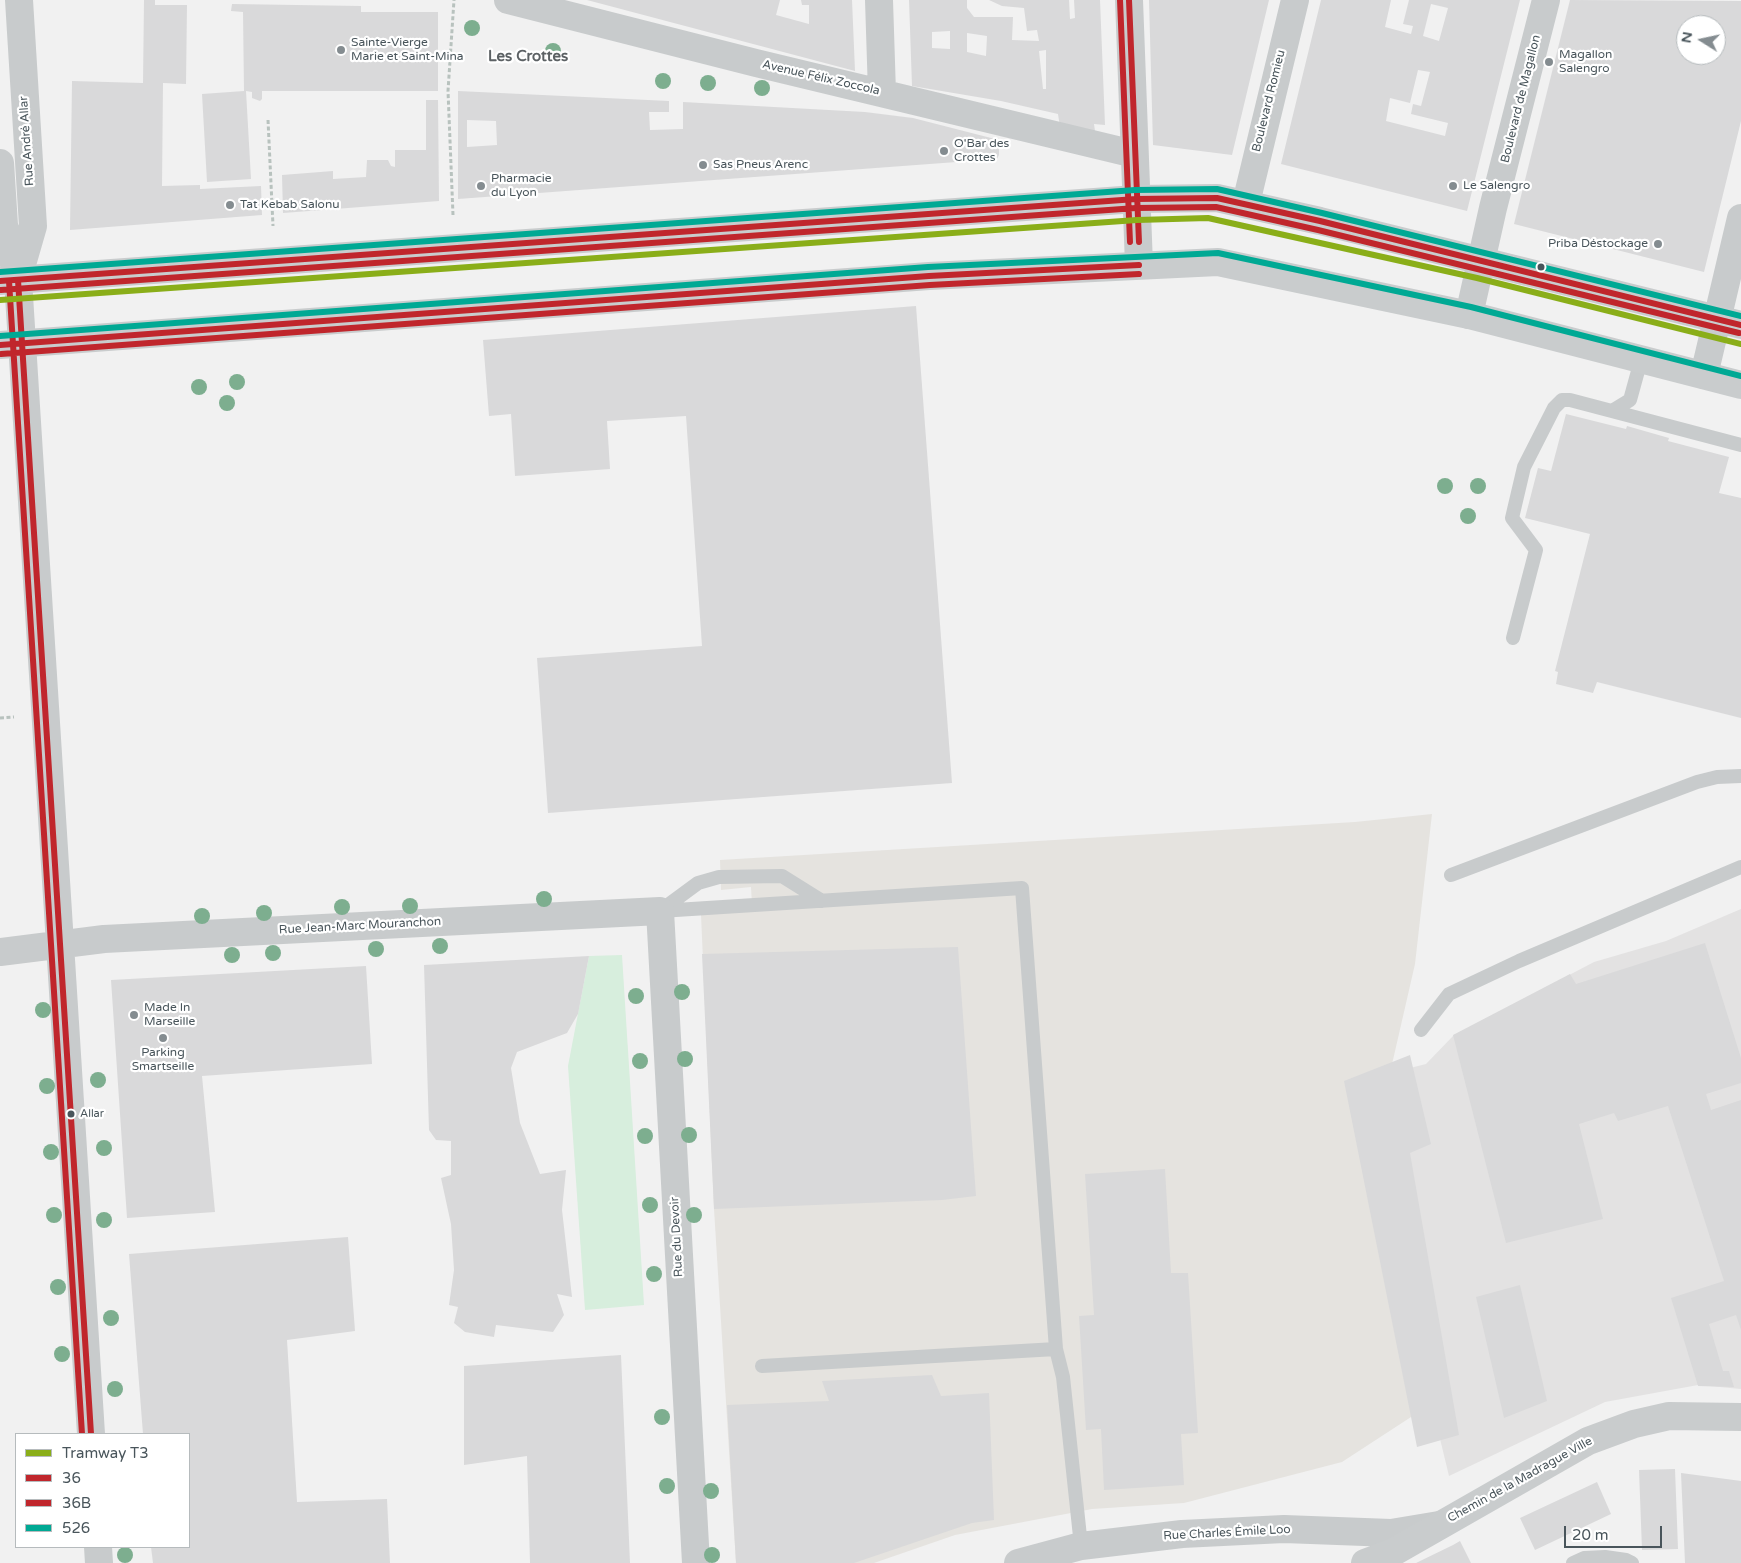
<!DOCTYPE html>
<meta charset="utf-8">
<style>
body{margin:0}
#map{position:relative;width:1741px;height:1563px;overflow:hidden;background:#f1f1f1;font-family:"Varela Round",sans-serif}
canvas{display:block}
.legend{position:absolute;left:15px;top:1433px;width:175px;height:115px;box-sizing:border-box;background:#fff;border:1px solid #b6bbbd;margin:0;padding:6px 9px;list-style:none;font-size:15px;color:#49555b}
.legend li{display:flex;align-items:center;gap:10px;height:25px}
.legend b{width:25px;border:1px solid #b6bbbd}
.north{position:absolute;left:1676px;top:15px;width:50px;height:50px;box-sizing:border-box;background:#fff;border:1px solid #b6bbbd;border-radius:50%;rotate:280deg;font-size:14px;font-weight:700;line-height:20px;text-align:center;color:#49555b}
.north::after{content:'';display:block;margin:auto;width:18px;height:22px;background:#848c90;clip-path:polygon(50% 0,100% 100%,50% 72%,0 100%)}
.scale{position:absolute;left:1564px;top:1526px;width:98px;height:22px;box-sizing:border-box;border:2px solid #49555b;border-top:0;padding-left:6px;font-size:15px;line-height:18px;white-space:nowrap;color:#49555b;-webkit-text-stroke:4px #fff;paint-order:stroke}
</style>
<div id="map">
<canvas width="1741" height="1563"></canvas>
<ul class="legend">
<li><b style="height:6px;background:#8aae19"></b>Tramway T3</li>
<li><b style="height:6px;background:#c0262c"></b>36</li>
<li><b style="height:6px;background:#c0262c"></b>36B</li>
<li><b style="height:6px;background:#00a994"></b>526</li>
</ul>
<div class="north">N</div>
<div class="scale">20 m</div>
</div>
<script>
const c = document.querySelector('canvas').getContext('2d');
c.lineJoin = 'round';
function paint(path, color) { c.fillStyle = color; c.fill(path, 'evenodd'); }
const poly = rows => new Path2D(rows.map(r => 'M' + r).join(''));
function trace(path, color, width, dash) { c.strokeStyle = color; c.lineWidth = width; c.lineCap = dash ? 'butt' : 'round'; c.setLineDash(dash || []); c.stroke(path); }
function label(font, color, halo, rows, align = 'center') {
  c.font = font + ' "Varela Round",sans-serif'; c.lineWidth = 4.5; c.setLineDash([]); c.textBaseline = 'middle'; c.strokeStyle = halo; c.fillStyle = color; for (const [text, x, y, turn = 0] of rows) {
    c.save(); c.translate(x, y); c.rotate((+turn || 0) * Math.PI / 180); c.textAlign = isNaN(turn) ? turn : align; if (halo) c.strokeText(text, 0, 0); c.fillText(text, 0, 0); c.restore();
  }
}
const commercial = poly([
 [1432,814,1415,964,1390,1073,1431,1404,1342,1462,1184,1503,1092,1509,955,1535,874,1563,736,1563,714,1209,701,915,752,905,751,887,721,890,720,860,1355,822]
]);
const education = poly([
 [1741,909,1741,1389,1698,1385,1605,1402,1449,1476,1354,1082,1426,1064,1453,1036,1594,962,1666,941]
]);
const green = poly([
 [622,955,644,1305,585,1310,568,1066,589,956]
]);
const building = poly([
 [144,0,155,0,155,5,187,5,186,84,163,83,162,186,200,185,200,189,261,186,262,215,70,230,72,81,143,83],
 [587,0,780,0,776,15,809,24,809,5,802,5,801,0,852,0,855,71],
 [909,0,967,0,967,8,974,17,1013,17,1012,40,1039,41,1037,30,1027,31,1024,8,1002,6,989,0,1069,0,1070,19,1075,18,1074,0,1100,0,1105,125,1094,124,1095,131,1060,127,1058,114,1001,101,912,86],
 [950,31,950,49,932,48,932,32],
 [967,33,987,36,986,56,967,52],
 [1046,50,1046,89,1043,89,1039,51],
 [1149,0,1269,0,1232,155,1153,145],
 [1321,0,1391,0,1385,27,1411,34,1413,26,1403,24,1409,0,1520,0,1467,211,1281,164],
 [1431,4,1448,8,1439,41,1423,36],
 [1418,70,1430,72,1421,106,1413,104,1411,114,1448,123,1445,136,1386,121,1390,98,1410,103],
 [1570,0,1741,1,1741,121,1704,272,1514,224],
 [1686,25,1716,25,1716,55,1686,55],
 [232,4,361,6,361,12,438,12,438,91,262,91,262,99,260,101,252,98,252,92,246,91,251,179,207,182,202,94,244,91,243,12,231,11],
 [458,91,669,101,669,112,649,112,650,130,683,129,683,102,865,112,913,118,995,139,999,144,999,155,997,159,458,199],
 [467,120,496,121,497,145,467,147],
 [426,100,438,100,439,201,283,213,282,175,333,171,333,179,366,177,367,160,388,160,391,166,395,167,395,150,426,150],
 [916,306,952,783,548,813,537,658,702,646,686,416,607,421,610,469,515,476,511,414,489,416,483,340],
 [1566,414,1626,429,1627,426,1669,438,1668,441,1729,457,1719,493,1741,498,1741,718,1597,682,1593,693,1556,684,1558,672,1555,671,1590,534,1525,518,1538,468,1551,471],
 [1705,943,1741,1058,1741,1083,1706,1094,1711,1110,1741,1100,1741,1330,1736,1315,1709,1324,1723,1371,1729,1371,1734,1387,1698,1386,1671,1298,1724,1281,1668,1106,1618,1121,1614,1113,1579,1124,1603,1219,1506,1243,1453,1035,1570,974,1576,984],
 [958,947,976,1196,942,1200,714,1209,702,954],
 [589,956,578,1014,567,1033,517,1052,511,1068,520,1123,540,1174,566,1170,562,1210,572,1297,557,1294,564,1315,553,1332,496,1325,494,1337,465,1332,454,1323,458,1307,449,1305,454,1270,451,1224,441,1178,451,1175,451,1141,436,1140,429,1130,424,965],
 [366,966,372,1064,202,1076,215,1212,127,1218,111,980],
 [1410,1055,1431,1144,1410,1153,1459,1435,1417,1447,1344,1081],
 [1165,1169,1171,1273,1188,1273,1198,1433,1181,1434,1184,1485,1104,1490,1101,1429,1086,1430,1079,1316,1094,1315,1085,1174],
 [348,1237,355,1331,287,1340,297,1502,387,1499,390,1563,153,1563,151,1547,189,1547,189,1434,143,1434,129,1254],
 [1520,1285,1547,1401,1504,1418,1476,1297],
 [621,1355,630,1563,530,1563,527,1456,464,1465,464,1366],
 [932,1375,941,1396,989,1393,994,1520,972,1523,854,1563,736,1563,727,1405,829,1401,822,1381],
 [1675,1469,1678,1549,1642,1550,1639,1470],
 [1681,1473,1741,1481,1741,1563,1685,1563],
 [1597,1482,1611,1514,1535,1550,1520,1518],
 [1460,1541,1471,1563,1416,1563,1453,1545]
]);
const path = poly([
 [268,120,273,226],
 [453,215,448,91,454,0],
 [0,718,14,717]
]);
const lane = poly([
 [1612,411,1630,400,1641,360],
 [1513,638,1536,550,1512,518,1524,467,1554,408,1562,400,1570,400,1741,445],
 [1451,875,1697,782,1717,777,1741,776],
 [660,911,1022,888,1056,1349,1063,1377,1081,1546],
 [660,911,698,883,719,877,782,876,822,901],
 [1421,1030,1449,994,1519,961,1741,867],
 [762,1366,1056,1349],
 [1573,1563,1584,1558,1605,1557,1626,1560,1632,1563]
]);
const street = poly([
 [508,0,756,63,1134,154],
 [879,0,882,93],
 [1129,0,1139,265],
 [0,163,4,225,18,280,91,1434],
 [1246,203,1295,0],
 [18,278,33,226,19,0],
 [1469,315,1493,208,1546,0],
 [1704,375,1741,218],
 [0,952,104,939,660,911,696,1563],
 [98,1547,99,1563],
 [1018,1563,1081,1546,1182,1534,1284,1529,1391,1533,1439,1525]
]);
const secondary = poly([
 [0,281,1136,199,1217,198,1320,221,1741,325],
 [0,345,929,276,1218,262,1469,315,1741,385],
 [1365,1563,1392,1553,1588,1441,1634,1424,1669,1416,1741,1417]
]);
const bus1 = poly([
 [1129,0,1139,242],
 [18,280,91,1434],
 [0,281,1136,199,1217,198,1320,221,1741,325],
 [0,345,929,276,1139,265]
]);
const bus2 = poly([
 [1120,0,1130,242],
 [9,281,82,1434],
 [1,290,1136,208,1216,207,1318,230,1739,333],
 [1,354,930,285,1139,274]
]);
const bus3 = poly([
 [0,272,1135,190,1217,189,1322,213,1741,316],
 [0,336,928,267,1218,253,1471,307,1741,376]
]);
const tram1 = poly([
 [0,300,1137,220,1208,218,1477,278,1741,344]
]);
const trees = [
 [472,28],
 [553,51],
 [663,81],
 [708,83],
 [762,88],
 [237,382],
 [199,387],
 [227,403],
 [1445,486],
 [1478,486],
 [1468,516],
 [544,899],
 [410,906],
 [342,907],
 [264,913],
 [202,916],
 [440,946],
 [376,949],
 [273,953],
 [232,955],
 [682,992],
 [636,996],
 [43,1010],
 [685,1059],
 [640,1061],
 [98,1080],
 [47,1086],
 [689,1135],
 [645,1136],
 [104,1148],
 [51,1152],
 [650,1205],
 [54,1215],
 [694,1215],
 [104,1220],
 [654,1274],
 [58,1287],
 [111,1318],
 [62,1354],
 [115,1389],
 [662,1417],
 [667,1486],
 [711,1491],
 [125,1555],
 [712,1555]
];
const markers = [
 [341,50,5,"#848c90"],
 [1549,62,5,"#848c90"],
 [944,151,5,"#848c90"],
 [703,165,5,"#848c90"],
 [481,186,5,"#848c90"],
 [1453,186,5,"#848c90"],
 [230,205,5,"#848c90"],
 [1658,244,5,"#848c90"],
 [1541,267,4.5,"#49555b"],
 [134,1015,5,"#848c90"],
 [163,1038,5,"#848c90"],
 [71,1114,4.5,"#49555b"]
];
const busNames = [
 ["Allar",80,1114]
];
const poiNames = [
 ["Sainte-Vierge",351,43],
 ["Marie et Saint-Mina",351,57],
 ["Magallon",1559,55],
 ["Salengro",1559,69],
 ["O'Bar des",954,144],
 ["Crottes",954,158],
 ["Sas Pneus Arenc",713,165],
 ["Pharmacie",491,179],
 ["du Lyon",491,193],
 ["Le Salengro",1463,186],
 ["Tat Kebab Salonu",240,205],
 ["Priba Déstockage",1648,244,"right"],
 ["Made In",144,1008],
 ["Marseille",144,1022],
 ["Parking",163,1053,"center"],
 ["Smartseille",163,1067,"center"]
];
const streetNames = [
 ["Avenue Félix Zoccola",821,78,13],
 ["Boulevard de Magallon",1521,99,-76],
 ["Boulevard Romieu",1269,101,-76],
 ["Rue André Allar",27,141,-94],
 ["Rue Jean-Marc Mouranchon",360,926,-3],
 ["Rue du Devoir",677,1237,-93],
 ["Chemin de la Madrague Ville",1520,1480,-29],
 ["Rue Charles Émile Loo",1227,1533,-3]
];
const quarterNames = [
 ["Les Crottes",528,57]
];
paint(commercial, '#e5e3df');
paint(education, '#e3e2e2');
paint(green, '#d7eedd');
paint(building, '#d9d9da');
trace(path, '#b8c2be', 3, [4, 2.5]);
trace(lane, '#c8cbcc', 14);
trace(street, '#c8cbcc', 28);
trace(secondary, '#c9cccd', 28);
trace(bus1, '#c0262c', 6);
trace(bus2, '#c0262c', 6);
trace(bus3, '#00a994', 6);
trace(tram1, '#8aae19', 6);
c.fillStyle = '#7dae8f';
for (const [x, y] of trees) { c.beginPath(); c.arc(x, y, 8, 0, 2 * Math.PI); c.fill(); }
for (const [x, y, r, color] of markers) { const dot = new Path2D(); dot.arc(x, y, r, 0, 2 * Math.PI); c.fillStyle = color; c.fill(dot); trace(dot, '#fff', 2); }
label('11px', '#49555b', '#fff', busNames, 'left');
label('12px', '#49555b', '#fff', poiNames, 'left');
label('12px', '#49555b', '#fff', streetNames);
label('bold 15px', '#5c6164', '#fff', quarterNames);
</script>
